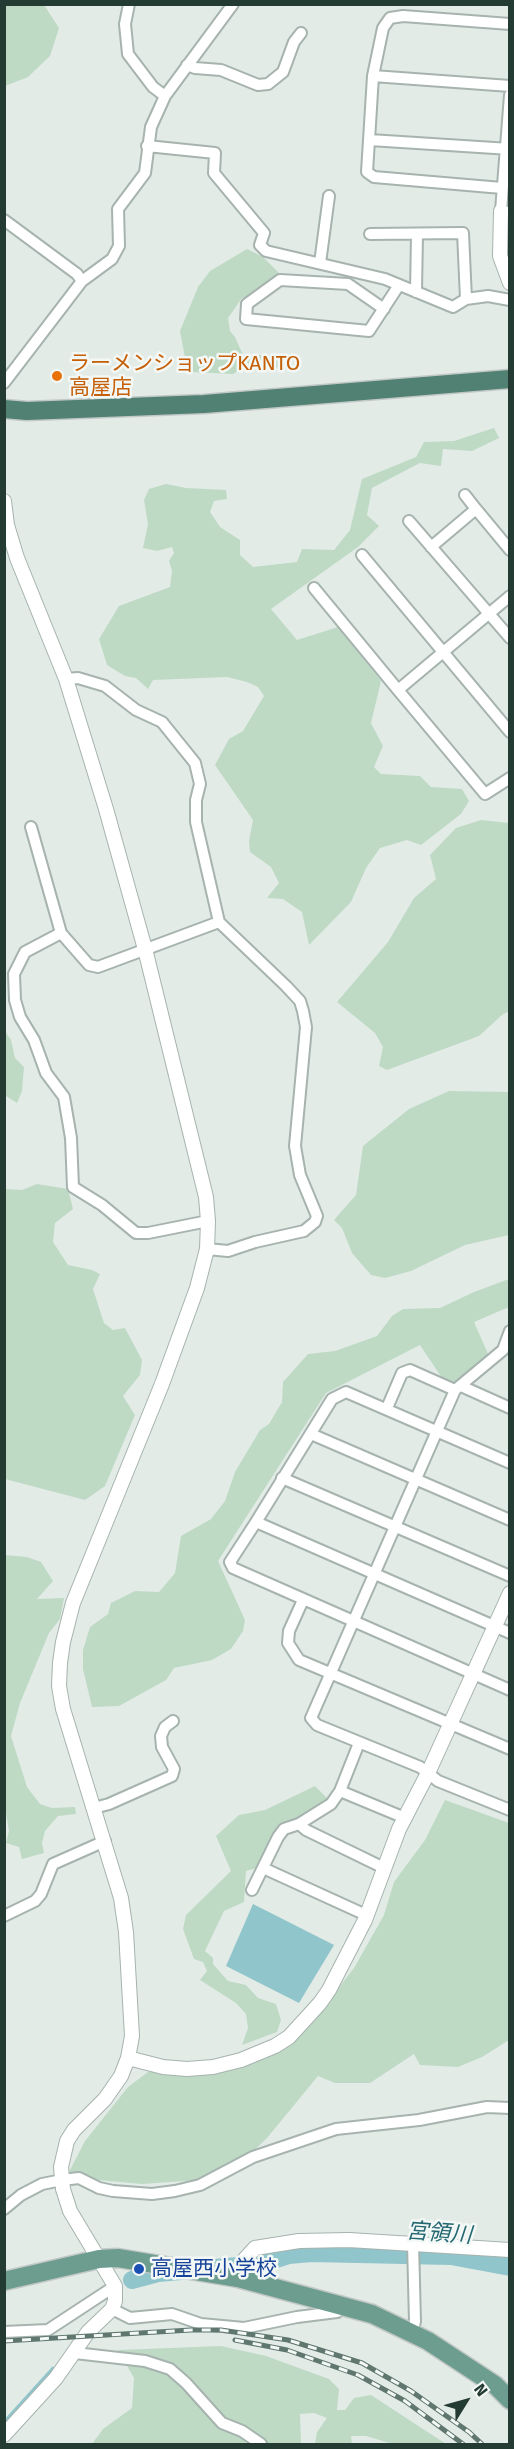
<!DOCTYPE html>
<meta charset="utf-8">
<style>
body{margin:0}
#map{position:relative;width:514px;height:2449px;overflow:hidden;background:#e3ebe7;font-family:"Fira Sans",sans-serif}
canvas{display:block}
.frame{position:absolute;inset:0;border:6px solid #243b34;pointer-events:none}
.north{position:absolute;left:436px;top:2371px;width:60px;height:60px;-webkit-text-stroke:4px #f3f8f6;paint-order:stroke;rotate:53deg;font-size:16px;font-weight:700;line-height:24px;text-align:center;color:#243b34}
.north::after{content:'';display:block;margin:auto;width:21px;height:27px;background:#243b34;clip-path:polygon(50% 0,100% 100%,50% 72%,0 100%)}
</style>
<div id="map">
<canvas width="514" height="2449"></canvas>
<div class="frame"></div>
<div class="north">N</div>
</div>
<script>
const c = document.querySelector('canvas').getContext('2d');
c.lineJoin = 'round';
function paint(path, color) { c.fillStyle = color; c.fill(path, 'evenodd'); }
const poly = rows => new Path2D(rows.map(r => 'M' + r).join(''));
function trace(path, color, width, dash) { c.strokeStyle = color; c.lineWidth = width; c.lineCap = dash ? 'butt' : 'round'; c.setLineDash(dash || []); c.stroke(path); }
function label(font, color, halo, rows, align = 'center') {
  c.font = font + ' "Fira Sans","Noto Sans JP",sans-serif'; c.lineWidth = 5; c.setLineDash([]); c.textBaseline = 'middle'; c.strokeStyle = halo; c.fillStyle = color; for (const [text, x, y, turn = 0] of rows) {
    c.save(); c.translate(x, y); c.rotate((+turn || 0) * Math.PI / 180); c.textAlign = isNaN(turn) ? turn : align; if (halo) c.strokeText(text, 0, 0); c.fillText(text, 0, 0); c.restore();
  }
}
const green = poly([
 [5,4,44,5,59,28,50,56,28,77,5,86],
 [247,249,263,257,279,273,252,294,242,298,228,318,230,331,235,337,243,355,269,355,285,363,282,371,271,364,259,360,233,374,192,372,186,363,180,331,198,287,210,271],
 [494,428,499,438,472,451,443,449,441,466,420,463,372,488,367,515,379,526,358,547,271,609,297,640,338,627,381,681,371,723,383,746,374,767,381,774,420,776,431,787,462,789,469,801,461,814,421,845,407,840,380,848,366,868,351,902,309,945,302,912,283,899,267,898,279,883,271,867,250,852,249,841,253,820,215,765,229,739,243,731,264,696,258,687,247,682,227,677,153,680,148,689,136,678,125,676,107,665,99,639,119,606,170,587,172,571,169,561,174,553,172,547,157,551,143,548,148,524,144,500,149,489,166,484,186,488,226,490,227,499,214,501,210,512,220,527,240,540,240,555,253,567,297,562,302,549,334,550,350,530,362,479,416,457,424,442,454,441],
 [481,820,509,823,509,1011,502,1015,479,1036,387,1070,379,1066,383,1047,375,1033,337,1002,388,942,414,898,436,879,430,855,456,828],
 [5,1031,11,1040,15,1058,24,1067,22,1091,17,1103,6,1096],
 [449,1091,509,1092,509,1235,465,1245,411,1271,385,1278,371,1275,352,1253,342,1228,334,1220,356,1195,363,1146,409,1109],
 [37,1184,68,1189,73,1209,55,1223,53,1242,68,1265,92,1270,100,1274,93,1289,104,1323,113,1330,125,1328,142,1360,140,1375,123,1396,135,1415,105,1486,85,1500,5,1479,5,1189,22,1190],
 [509,1279,509,1307,474,1322,489,1356,454,1385,442,1378,420,1345,326,1393,218,1561,245,1620,243,1631,231,1649,212,1660,174,1668,166,1680,119,1706,92,1707,83,1669,83,1650,90,1627,108,1614,111,1603,135,1591,159,1592,175,1573,181,1536,211,1519,225,1501,235,1472,260,1430,269,1424,282,1402,283,1382,308,1354,335,1351,377,1336,392,1316,403,1309,440,1308,474,1292],
 [4,1555,27,1557,41,1562,53,1581,37,1599,64,1598,60,1619,49,1633,20,1703,11,1736,27,1787,40,1804,52,1808,75,1807,76,1814,58,1816,45,1831,42,1843,44,1853,22,1859,19,1847,6,1843,9,1831,6,1813,4,1813],
 [315,1786,329,1800,278,1829,257,1868,246,1871,244,1902,224,1911,205,1951,213,1958,213,1964,228,1981,246,1985,258,1998,276,2004,281,2020,277,2032,242,2045,248,2028,246,2014,236,2003,200,1980,207,1971,203,1962,194,1959,183,1929,186,1915,231,1871,216,1836,239,1815,265,1810],
 [445,1800,509,1823,509,2040,482,2057,458,2067,420,2065,414,2054,370,2083,335,2083,318,2076,267,2138,239,2165,199,2180,142,2184,98,2180,69,2172,85,2141,128,2087,148,2072,217,2072,256,2061,289,2043,308,2027,354,1968,384,1915,394,1882,425,1840],
 [221,2346,266,2356,329,2379,339,2389,337,2410,345,2410,354,2398,371,2395,446,2444,393,2444,366,2436,351,2436,352,2444,315,2444,317,2432,327,2418,314,2413,300,2414,301,2444,265,2444,251,2437,244,2444,92,2444,103,2429,132,2408,134,2378,118,2350]
]);
const water = poly([
 [253,1904,334,1945,299,2003,226,1966]
]);
const stream = poly([
 [4,2422,53,2368]
]);
const river = poly([
 [132,2280,158,2273,261,2264,289,2255,311,2253,451,2256,510,2267]
]);
const minor = poly([
 [129,4,125,24,128,54,153,87,165,96],
 [187,65,195,68,221,70,258,85,268,84,283,72,294,42,301,33],
 [373,76,510,86],
 [510,95,501,211,510,212],
 [370,140,510,149],
 [147,146,215,153,214,173,264,233,260,245,266,251,385,279,453,307,466,299,463,233,370,234],
 [502,188,374,177,367,172,373,76,383,28,390,18,403,16,510,24],
 [4,220,77,274,82,281],
 [320,263,329,196],
 [416,292,417,234],
 [466,299,488,296,510,300],
 [384,309,348,284,280,280,247,304,246,319,369,331,399,285],
 [4,383,82,281,112,259,119,246,118,209,145,173,151,127,165,96,233,4],
 [465,495,476,509],
 [409,521,510,638],
 [431,547,476,509,510,550],
 [362,555,510,732],
 [314,588,398,690],
 [510,596,398,690,485,794,510,778],
 [66,679,78,678,105,686,136,710,162,722,195,763,200,784,196,800,196,822,219,922,286,986,300,1001,303,1011,306,1027,295,1146,300,1175,317,1216,315,1222,304,1231,255,1242,228,1251,207,1249],
 [31,827,61,933],
 [208,1221,148,1233,136,1233,102,1205,73,1187,71,1138,64,1097,46,1073,34,1040,20,1017,15,1000,14,974,25,952,61,933,89,965,98,967,219,922],
 [510,1331,503,1350,455,1390,311,1718,317,1725,420,1767,438,1781,510,1810],
 [461,1386,510,1408],
 [387,1408,402,1373,410,1370,455,1390],
 [311,1434,510,1520],
 [510,1463,346,1392,332,1399,256,1522,510,1633],
 [282,1478,510,1576],
 [256,1522,230,1562,233,1568,510,1690],
 [303,1600,289,1631,288,1643,299,1660,510,1749],
 [340,1791,405,1818],
 [94,1808,109,1804,172,1776,174,1769,162,1747,161,1736,165,1727,173,1721],
 [299,1824,306,1830,384,1868],
 [263,1868,366,1915],
 [252,1890,278,1837,284,1829,299,1824,331,1804,340,1791,359,1743],
 [4,1916,35,1901,41,1894,53,1864,105,1841],
 [4,2209,21,2195,42,2184,62,2180,79,2178,99,2188,113,2191,152,2194,175,2191,200,2185,253,2157,336,2129,419,2120,487,2107,510,2108],
 [112,2309,130,2318,172,2314,201,2324,244,2328,297,2317,337,2312,341,2304],
 [4,2332,48,2330,115,2286],
 [411,2332,415,2322,413,2243],
 [75,2353,145,2361,170,2369,186,2383,222,2423,242,2431,261,2444]
]);
const tertiary = poly([
 [501,211,500,256,510,283],
 [4,501,7,525,17,558,66,679,106,809,145,949,206,1197,208,1221,207,1249,197,1288,162,1384,73,1603,63,1642,60,1663,59,1686,63,1709,121,1898,126,1932,132,2036,128,2058,121,2076,105,2099,74,2130,67,2141,61,2167,63,2189,70,2211,115,2286,115,2301,112,2309,88,2332,56,2378,4,2435],
 [128,2058,163,2067,187,2069,213,2067,241,2060,275,2046,289,2037,320,2003,329,1990,365,1920,399,1829,428,1773,510,1593],
 [238,2278,244,2260,255,2248,299,2241,349,2240,510,2250]
]);
const primary = poly([
 [4,2281,99,2259,118,2258,238,2278,372,2314,428,2341,495,2385,510,2400]
]);
const trunk = poly([
 [4,409,27,411,204,404,510,379]
]);
const rail = poly([
 [235,2340,287,2350,358,2375,405,2401,463,2444],
 [4,2341,191,2330,221,2330,288,2340,362,2363,411,2391,469,2432,482,2444]
]);
const markers = [
 [57,376,6,"#e8710a"],
 [139,2269,6,"#1a4fb4"]
];
const foodNames = [
 ["ラーメンショップKANTO",69,364],
 ["高屋店",69,388]
];
const transitNames = [
 ["高屋西小学校",151,2269]
];
const waterNames = [
 ["宮領川",439,2234,4]
];
paint(green, '#bedac5');
paint(water, '#90c5cb');
trace(stream, '#90c5cb', 3);
trace(river, '#90c5cb', 18);
trace(minor, '#a6b3ae', 14);
trace(tertiary, '#a6b3ae', 16);
trace(primary, '#c2c8c6', 21);
trace(trunk, '#c2c8c6', 21);
trace(minor, '#fff', 10);
trace(tertiary, '#fff', 14);
trace(primary, '#6c9d8e', 18);
trace(trunk, '#508173', 18);
trace(rail, '#5f776f', 5);
trace(rail, '#f3f8f6', 3, [9]);
for (const [x, y, r, color] of markers) { const dot = new Path2D(); dot.arc(x, y, r, 0, 2 * Math.PI); c.fillStyle = color; c.fill(dot); trace(dot, '#f3f8f6', 2); }
label('21px', '#c56008', '#f3f8f6', foodNames, 'left');
label('21px', '#164399', '#f3f8f6', transitNames, 'left');
label('italic 22px', '#246871', '#f3f8f6', waterNames);
</script>
